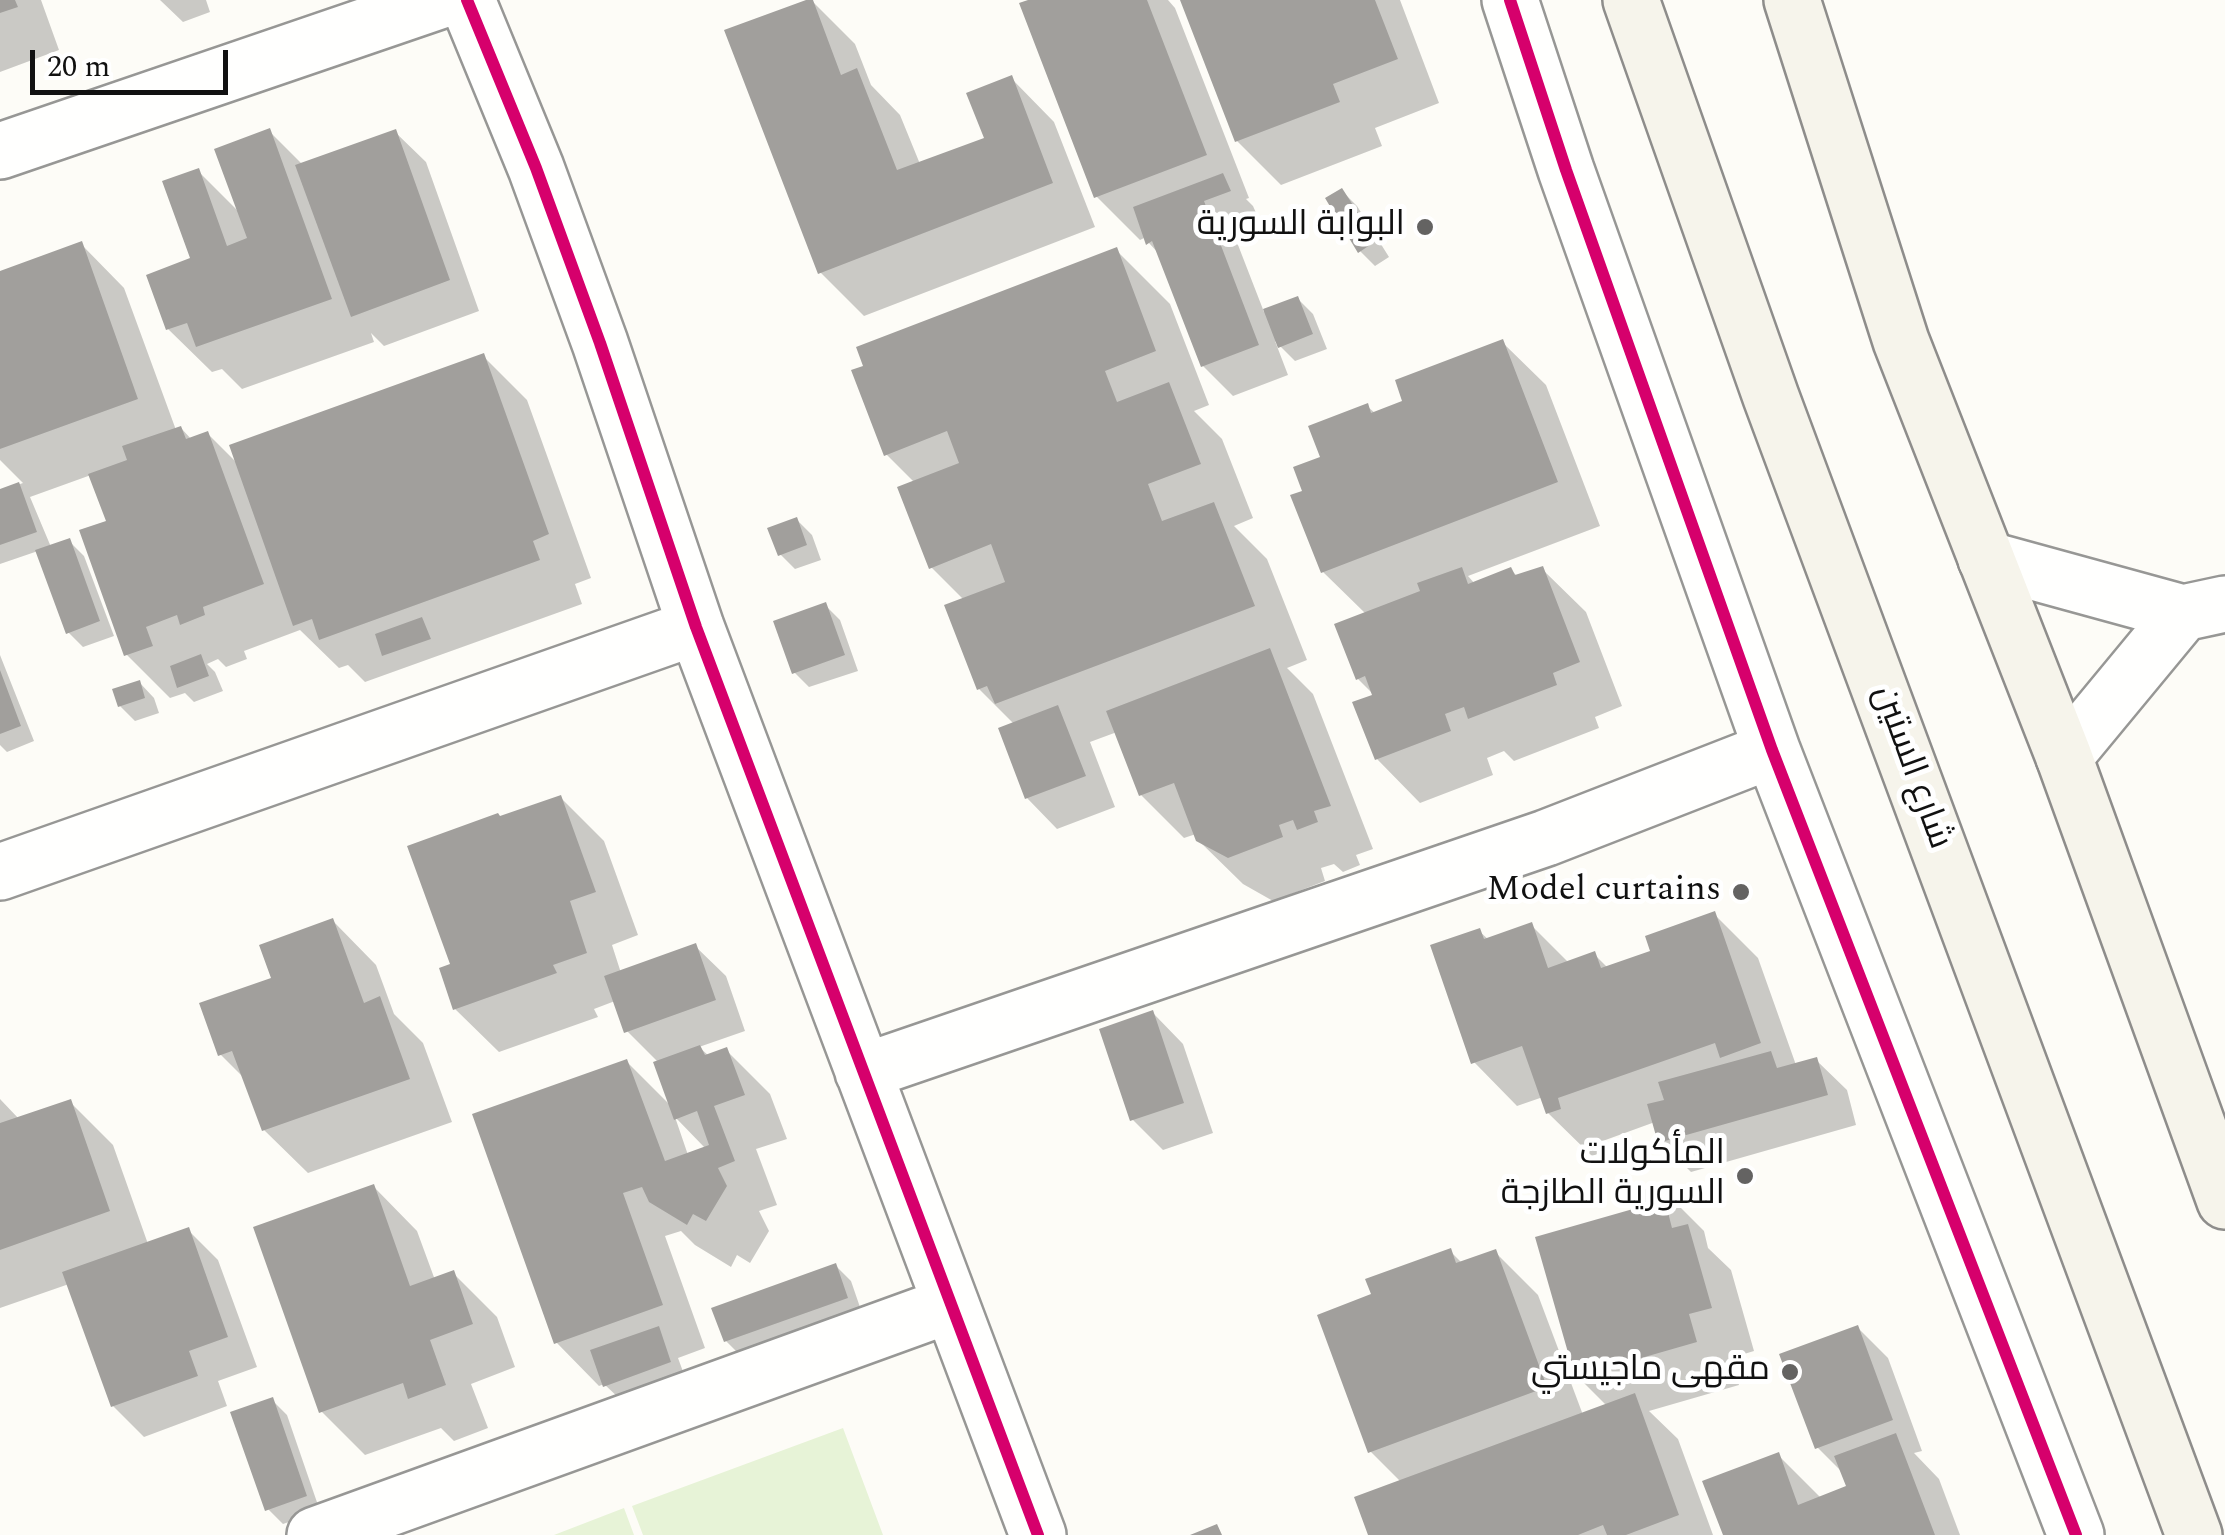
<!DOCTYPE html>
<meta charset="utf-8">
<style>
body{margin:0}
#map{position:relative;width:2225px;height:1535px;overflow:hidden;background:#fdfcf7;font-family:Spectral,serif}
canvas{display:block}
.scale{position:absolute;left:30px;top:50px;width:198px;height:45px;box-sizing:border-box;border:5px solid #111;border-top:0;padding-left:12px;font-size:30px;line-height:35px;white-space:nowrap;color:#111;-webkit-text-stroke:8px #fff;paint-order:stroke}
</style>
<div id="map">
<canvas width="2225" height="1535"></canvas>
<div class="scale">20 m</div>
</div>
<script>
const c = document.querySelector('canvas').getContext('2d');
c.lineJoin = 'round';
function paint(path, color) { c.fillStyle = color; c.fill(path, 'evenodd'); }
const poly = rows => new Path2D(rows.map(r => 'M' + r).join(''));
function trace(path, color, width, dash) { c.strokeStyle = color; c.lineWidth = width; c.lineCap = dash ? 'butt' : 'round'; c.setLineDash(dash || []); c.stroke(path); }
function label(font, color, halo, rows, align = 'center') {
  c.font = font + ' Spectral,Cairo,serif'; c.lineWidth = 10; c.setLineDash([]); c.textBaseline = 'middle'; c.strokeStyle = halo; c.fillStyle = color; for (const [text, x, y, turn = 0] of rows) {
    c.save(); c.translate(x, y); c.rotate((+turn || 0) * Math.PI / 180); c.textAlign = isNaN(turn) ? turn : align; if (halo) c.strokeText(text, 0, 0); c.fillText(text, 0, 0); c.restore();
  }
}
const green = poly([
 [843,1428,883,1535,643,1535,632,1506],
 [624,1508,634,1535,554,1535]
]);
const shadow = poly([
 [0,0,41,0,59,50,0,72],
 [160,0,206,0,210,12,183,22],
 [1035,0,1168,0,1175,8,1249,198,1246,199,1253,206,1260,222,1233,232,1264,312,1298,299,1313,314,1327,349,1295,361,1275,341,1288,375,1233,396,1203,366,1160,255,1149,243,1146,237,1140,240,1096,196],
 [1182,0,1400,0,1439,103,1375,128,1382,146,1281,185,1237,141],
 [812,1,855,44,871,85,900,115,920,164,987,139,1011,78,1054,122,1095,227,864,316,820,272],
 [269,131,303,165,395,132,426,162,479,311,384,346,371,333,374,342,242,389,222,369,212,372,168,329,193,260,198,171,241,214],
 [1342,191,1357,206,1389,257,1375,266,1360,251],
 [81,244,124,288,176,430,181,428,192,440,208,434,238,464,483,356,527,400,591,578,575,584,582,604,365,682,348,665,339,668,300,630,244,651,247,659,226,667,218,659,207,664,215,672,223,691,194,702,185,693,170,698,126,654,109,522,91,475,30,497,51,547,69,541,84,556,114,636,83,647,68,632,38,551,0,564,0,491,23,483,0,460,0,273],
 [1116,250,1170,304,1209,405,1194,411,1222,439,1253,518,1234,526,1267,559,1307,660,1287,668,1313,694,1373,849,1356,855,1360,865,1343,872,1334,864,1321,868,1325,881,1273,901,1243,884,1198,840,1196,834,1184,838,1141,795,1117,732,1090,742,1115,807,1057,829,1027,798,1014,724,979,689,964,600,931,567,915,483,886,454],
 [1502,342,1546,385,1600,526,1468,576,1475,584,1511,570,1518,577,1542,569,1586,612,1622,706,1595,717,1599,728,1514,761,1504,751,1487,758,1493,775,1420,803,1377,759,1375,696,1358,679,1366,614,1323,572,1305,492,1323,458,1367,406,1376,414,1405,402],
 [797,520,812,535,821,560,795,569,780,554],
 [825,605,840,620,858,671,809,687,794,672],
 [0,655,34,741,7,752,0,745],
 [139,682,154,698,159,713,135,721,120,706],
 [560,797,604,841,638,935,612,945,621,973,695,946,726,976,745,1031,699,1047,709,1056,726,1050,770,1094,787,1139,756,1149,777,1205,759,1211,769,1231,750,1263,737,1255,731,1267,695,1245,681,1231,665,1236,705,1348,678,1358,685,1377,621,1400,604,1384,599,1386,556,1342,627,1062,672,1107,658,1062,627,1031,615,1001,594,1009,598,1017,499,1052,455,1009,453,965,500,819],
 [675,1117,706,1149,688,1155],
 [1714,914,1758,958,1796,1065,1816,1060,1847,1090,1856,1125,1691,1172,1660,1141,1655,1122,1600,1142,1603,1152,1592,1156,1548,1113,1543,1097,1517,1106,1474,1062,1479,931,1489,940,1531,925,1569,963,1594,954,1608,968,1653,952],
 [333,921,376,965,394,1014,423,1043,452,1122,308,1173,264,1130,246,1080,220,1054],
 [1153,1013,1183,1044,1213,1133,1163,1150,1133,1120],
 [0,1099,19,1119,70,1102,113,1145,148,1244,188,1230,218,1260,257,1367,218,1381,227,1406,144,1437,113,1406,69,1284,0,1308],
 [374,1187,417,1231,435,1280,453,1273,497,1317,515,1367,471,1384,488,1428,454,1441,441,1428,365,1455,321,1411],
 [1660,1187,1704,1231,1708,1248,1731,1270,1754,1351,1731,1358,1739,1385,1649,1411,1678,1439,1713,1535,1371,1535,1401,1482,1370,1451,1374,1296,1450,1251,1463,1264,1495,1252,1538,1295,1583,1415,1607,1406,1577,1376,1643,1209],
 [836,1266,851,1281,862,1313,741,1356,726,1341],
 [1858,1328,1888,1358,1922,1451,1914,1453,1939,1479,1960,1535,1725,1535,1778,1455,1821,1498,1849,1488,1844,1474,1817,1447],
 [272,1400,287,1415,320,1511,283,1524,268,1509]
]);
const building = poly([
 [0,0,15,0,18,7,0,13],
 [806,0,813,0,841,75,857,68,897,170,984,138,966,93,1012,75,1053,183,818,274,724,30],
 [1028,0,1147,0,1207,155,1094,198,1019,3],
 [1180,0,1375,0,1398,59,1333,84,1340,102,1235,142],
 [270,128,332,299,196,347,187,323,166,330,146,275,190,258,162,181,199,168,227,246,247,238,214,149],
 [396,129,450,280,351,317,295,165],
 [1223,173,1231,191,1204,201,1259,345,1201,367,1152,241,1146,245,1133,207],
 [1342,188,1376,241,1358,253,1325,198],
 [82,241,138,399,0,449,0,271],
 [1117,247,1156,351,1105,371,1117,402,1169,382,1201,464,1148,484,1162,521,1214,502,1255,606,995,704,987,686,977,690,944,605,1005,582,991,544,929,569,897,487,959,463,947,431,884,456,851,370,863,366,856,347],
 [1298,296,1313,334,1278,348,1263,309],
 [1503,339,1558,482,1321,573,1290,495,1302,491,1293,467,1320,457,1308,426,1368,403,1371,413,1402,401,1395,380],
 [484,353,549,534,533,541,540,560,319,640,312,619,293,626,229,445],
 [181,426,186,439,208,431,264,584,203,607,205,615,180,625,177,615,146,627,153,646,124,656,79,530,106,521,88,474,127,460,122,446],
 [19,482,37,532,0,545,0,489],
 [797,517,807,545,778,556,767,528],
 [70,538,100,621,66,634,35,550],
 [1543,566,1580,662,1553,673,1557,685,1468,719,1464,707,1445,714,1451,731,1375,760,1352,702,1372,695,1365,676,1356,680,1334,624,1420,591,1417,583,1462,567,1468,584,1511,567,1515,575],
 [826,602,845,655,792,674,773,621],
 [422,617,431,639,382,656,375,634],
 [1270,648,1331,806,1314,811,1318,822,1297,830,1293,820,1279,825,1283,837,1228,858,1196,841,1174,783,1139,796,1106,711],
 [201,654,209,676,177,688,170,666],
 [0,670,21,726,0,734],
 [140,680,145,698,118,707,112,689],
 [1058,705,1086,776,1025,799,998,728],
 [561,795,596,892,570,901,587,953,553,965,557,973,453,1010,439,968,450,964,407,846,498,813,500,816],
 [1715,911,1761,1043,1720,1058,1715,1043,1558,1098,1561,1109,1546,1114,1522,1046,1471,1064,1430,945,1480,928,1484,939,1532,922,1548,968,1595,951,1601,968,1650,951,1645,936],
 [333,918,364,1003,380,996,410,1079,262,1131,232,1051,218,1056,199,1003,271,978,259,945],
 [696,943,716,1000,624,1033,604,976],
 [1153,1010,1184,1103,1130,1121,1099,1029],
 [700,1045,705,1055,727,1047,745,1095,714,1106,735,1161,718,1168,727,1186,706,1221,693,1214,687,1225,649,1202,642,1187,623,1193,663,1305,554,1344,472,1114,627,1059,665,1161,709,1145,697,1111,674,1120,653,1062],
 [1771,1051,1777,1068,1817,1057,1828,1095,1658,1143,1647,1104,1664,1100,1658,1082],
 [71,1099,110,1211,0,1250,0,1123],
 [374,1184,410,1286,454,1270,473,1324,430,1340,446,1385,408,1399,403,1383,319,1413,253,1227],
 [1661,1185,1672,1228,1688,1224,1712,1308,1689,1314,1697,1342,1575,1377,1535,1237,1640,1207,1636,1192],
 [189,1227,228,1337,189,1351,198,1376,111,1407,62,1272],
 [1451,1248,1456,1263,1496,1249,1547,1387,1368,1453,1317,1315,1371,1294,1365,1279],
 [836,1263,848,1298,724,1342,711,1308],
 [1858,1325,1893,1420,1815,1449,1779,1354],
 [659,1326,671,1362,603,1387,590,1350],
 [1635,1393,1679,1515,1626,1535,1607,1535,1603,1525,1578,1535,1368,1535,1354,1497],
 [273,1397,307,1496,265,1511,230,1412],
 [1896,1433,1935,1535,1723,1535,1702,1481,1779,1452,1798,1505,1846,1486,1834,1456],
 [1217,1524,1222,1535,1190,1535]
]);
const minor = poly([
 [467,0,536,168,600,343,696,627,1038,1535],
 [1510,0,1566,170,1772,750,2076,1535],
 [0,151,442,0],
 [1986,559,2183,613,2225,604],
 [2064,757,2183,613],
 [0,872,696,627],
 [863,1072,1546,838,1772,750],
 [315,1535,950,1305]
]);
const secondary = poly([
 [1631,0,1771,397,2194,1535],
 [1792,0,1901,341,2064,757,2225,1201]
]);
const cycleway = poly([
 [467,0,536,168,600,343,696,627,1038,1535],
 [1510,0,1566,170,1772,750,2076,1535]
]);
const markers = [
 [1425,227,10,"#646362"],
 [1741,892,10,"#646362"],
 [1745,1176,10,"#646362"],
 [1790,1372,10,"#646362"]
];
const poiNames = [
 ["البوابة السورية",1405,227],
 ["Model curtains",1721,892],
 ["المأكولات",1725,1156],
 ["السورية الطازجة",1725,1196],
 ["مقهى ماجيستي",1770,1372]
];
const streetNames = [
 ["شارع الستين",1910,768,70]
];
paint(green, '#e7f3d7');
paint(shadow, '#0003');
paint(building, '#a19f9c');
trace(minor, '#979795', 60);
trace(secondary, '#8e8d8b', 60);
trace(minor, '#fffffe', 55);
trace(secondary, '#f6f4eb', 55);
trace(cycleway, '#d6006c', 12);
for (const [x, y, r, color] of markers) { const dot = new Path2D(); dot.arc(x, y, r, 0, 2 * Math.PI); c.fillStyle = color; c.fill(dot); trace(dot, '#fff', 4); }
label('35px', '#111', '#fff', poiNames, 'right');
label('35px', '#111', '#fff', streetNames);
</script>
